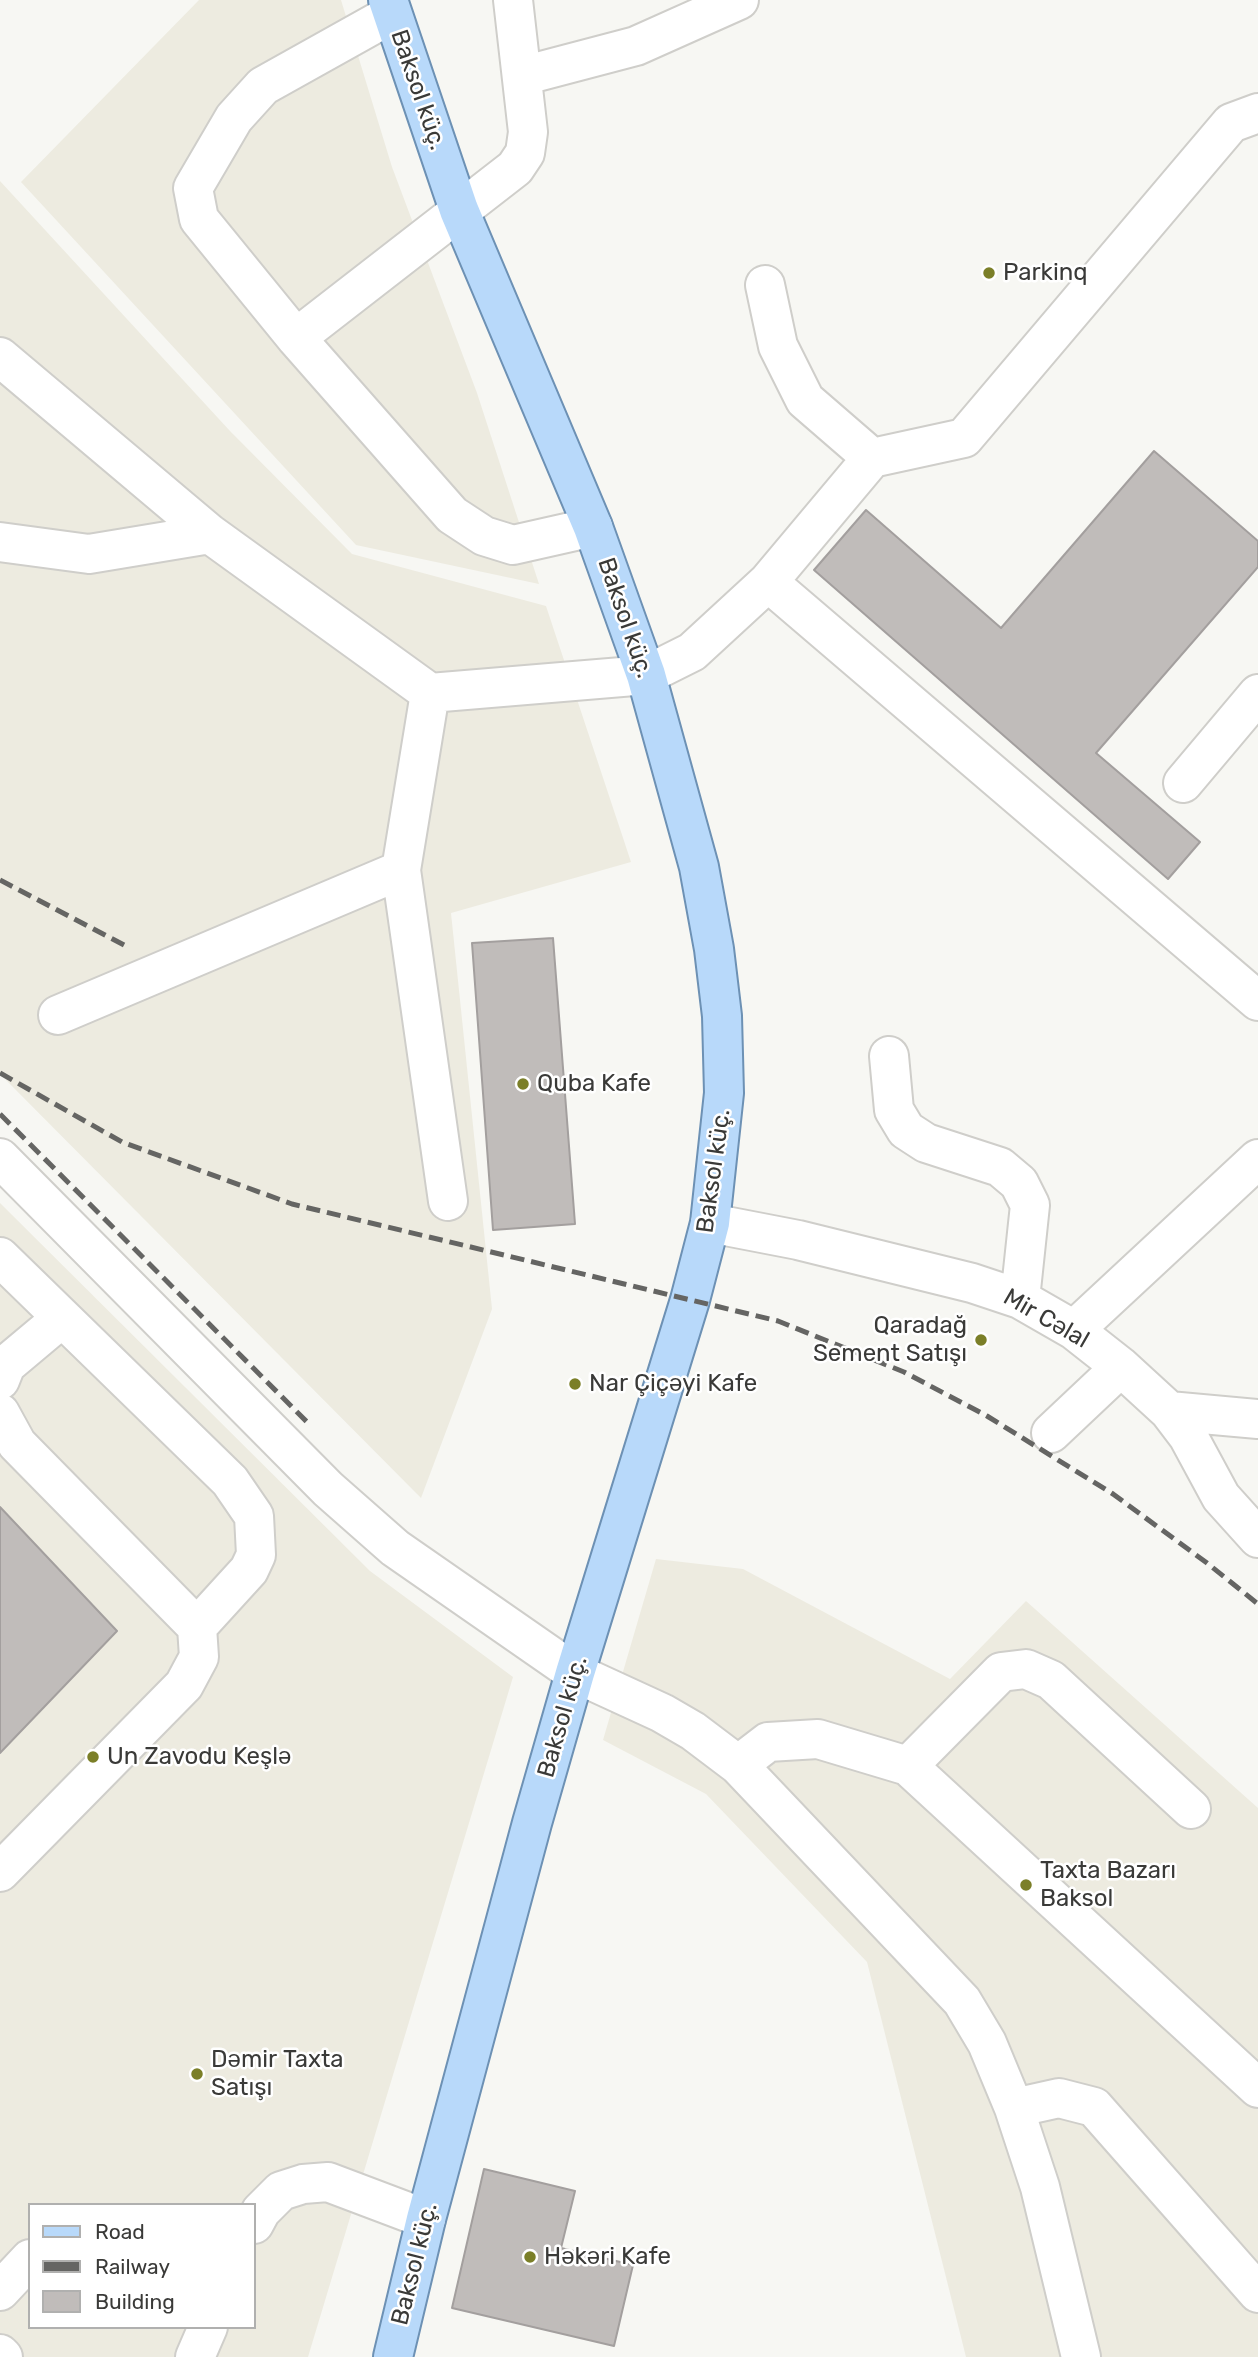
<!DOCTYPE html>
<meta charset="utf-8">
<style>
body{margin:0}
#map{position:relative;width:1258px;height:2357px;overflow:hidden;background:#f7f7f3;font-family:Rubik,sans-serif}
canvas{display:block}
.legend{position:absolute;left:28px;top:2203px;width:228px;height:126px;box-sizing:border-box;background:#fff;border:2px solid #b0b0af;margin:0;padding:9px 12px;list-style:none;font-size:21px;color:#3a3a38}
.legend li{display:flex;align-items:center;gap:14px;height:35px}
.legend b{width:35px;border:2px solid #b0b0af}
</style>
<div id="map">
<canvas width="1258" height="2357"></canvas>
<ul class="legend">
<li><b style="height:9px;background:#b8d9fa"></b>Road</li>
<li><b style="height:9px;background:#656563"></b>Railway</li>
<li><b style="height:19px;background:#c0bcba"></b>Building</li>
</ul>
</div>
<script>
const c = document.querySelector('canvas').getContext('2d');
c.lineJoin = 'round';
function paint(path, color) { c.fillStyle = color; c.fill(path, 'evenodd'); }
const poly = rows => new Path2D(rows.map(r => 'M' + r).join(''));
function trace(path, color, width, dash) { c.strokeStyle = color; c.lineWidth = width; c.lineCap = dash ? 'butt' : 'round'; c.setLineDash(dash || []); c.stroke(path); }
function label(font, color, halo, rows, align = 'center') {
  c.font = font + ' Rubik,sans-serif'; c.lineWidth = 5; c.setLineDash([]); c.textBaseline = 'middle'; c.strokeStyle = halo; c.fillStyle = color; for (const [text, x, y, turn = 0] of rows) {
    c.save(); c.translate(x, y); c.rotate((+turn || 0) * Math.PI / 180); c.textAlign = isNaN(turn) ? turn : align; if (halo) c.strokeText(text, 0, 0); c.fillText(text, 0, 0); c.restore();
  }
}
const built = poly([
 [199,0,341,0,392,167,477,393,539,584,356,545,21,182],
 [0,181,230,431,352,554,546,606,631,862,451,913,492,1309,421,1498,0,1074],
 [0,1203,370,1571,513,1677,308,2357,0,2357],
 [30,2205,254,2205,254,2327,30,2327],
 [656,1559,743,1569,950,1679,1026,1601,1258,1808,1258,2357,966,2357,867,1962,706,1794,603,1740]
]);
const building = poly([
 [1154,451,1258,541,1258,567,1096,753,1200,842,1168,879,814,570,866,510,1001,628,1154,451],
 [553,938,575,1224,493,1230,472,943,553,938],
 [0,1507,117,1631,0,1753,0,1507],
 [484,2169,575,2191,561,2248,633,2265,614,2346,452,2308,484,2169]
]);
const minor = poly([
 [392,14,263,86,234,118,193,188,199,219,296,338,452,515,484,536,513,545,593,527],
 [522,76,636,46,739,0],
 [765,285,778,346,805,400,872,458,964,438,1231,123,1258,113],
 [296,338,515,168,525,153,528,132,513,0],
 [0,357,210,534,430,693,646,675,692,652,768,582,872,458],
 [0,542,89,554,210,534],
 [768,582,1258,1001],
 [430,693,401,870,448,1201],
 [1183,783,1258,694],
 [58,1015,401,870],
 [889,1056,894,1110,906,1130,926,1143,1000,1167,1019,1183,1030,1205,1020,1299],
 [0,1158,328,1489,395,1548,575,1673,662,1713,693,1731,738,1765,962,2001,987,2043,1014,2108,1040,2187,1081,2357],
 [710,1223,798,1240,972,1283,1020,1299,1074,1330,1121,1367,1169,1411,1188,1436,1221,1497,1258,1538],
 [0,1257,230,1481,254,1516,256,1555,249,1570,197,1627],
 [1074,1330,1258,1159],
 [0,1380,6,1365,62,1318],
 [1169,1411,1258,1419],
 [0,1413,17,1444,197,1627,199,1657,184,1685,0,1872],
 [1051,1433,1121,1367],
 [738,1765,768,1742,818,1739,908,1766,1258,2088],
 [908,1766,1001,1672,1026,1669,1051,1680,1191,1809],
 [1014,2108,1059,2098,1094,2107,1258,2293],
 [254,2224,261,2211,281,2191,303,2184,328,2182,426,2219],
 [0,2291,30,2259],
 [0,2354,3,2357],
 [195,2357,208,2327]
]);
const major = poly([
 [388,0,459,210,593,527,646,675,699,867,714,949,722,1016,724,1093,710,1223,690,1300,575,1673,532,1823,426,2219,393,2357]
]);
const rail = poly([
 [0,880,128,947],
 [0,1073,122,1142,292,1204,778,1321,904,1372,987,1416,1113,1494,1207,1563,1258,1604],
 [0,1114,308,1423]
]);
const markers = [
 [989,273,7,"#7b7f28"],
 [523,1084,7,"#7b7f28"],
 [981,1340,7,"#7b7f28"],
 [575,1384,7,"#7b7f28"],
 [93,1757,7,"#7b7f28"],
 [1026,1885,7,"#7b7f28"],
 [197,2074,7,"#7b7f28"],
 [530,2257,7,"#7b7f28"]
];
const streetNames = [
 ["Baksol küç.",418,90,71],
 ["Baksol küç.",625,618,71],
 ["Baksol küç.",714,1171,-82],
 ["Mir Cəlal",1046,1319,30],
 ["Baksol küç.",563,1717,-74],
 ["Baksol küç.",415,2264,-76]
];
const poiNames = [
 ["Parkinq",1003,273],
 ["Quba Kafe",537,1084],
 ["Qaradağ",967,1326,"right"],
 ["Sement Satışı",967,1354,"right"],
 ["Nar Çiçəyi Kafe",589,1384],
 ["Un Zavodu Keşlə",107,1757],
 ["Taxta Bazarı",1040,1871],
 ["Baksol",1040,1899],
 ["Dəmir Taxta",211,2060],
 ["Satışı",211,2088],
 ["Həkəri Kafe",544,2257]
];
paint(built, '#edebe0');
paint(building, '#c0bcba');
trace(building, '#a39f9e', 2);
trace(minor, '#cfceca', 42);
trace(major, '#6d91b4', 42);
trace(minor, '#fff', 38);
trace(major, '#b8d9fa', 38);
trace(rail, '#656563', 5, [14, 7]);
for (const [x, y, r, color] of markers) { const dot = new Path2D(); dot.arc(x, y, r, 0, 2 * Math.PI); c.fillStyle = color; c.fill(dot); trace(dot, '#fff', 2.5); }
label('24px', '#3a3a38', '#fff', streetNames);
label('24px', '#3a3a38', '#fff', poiNames, 'left');
</script>
